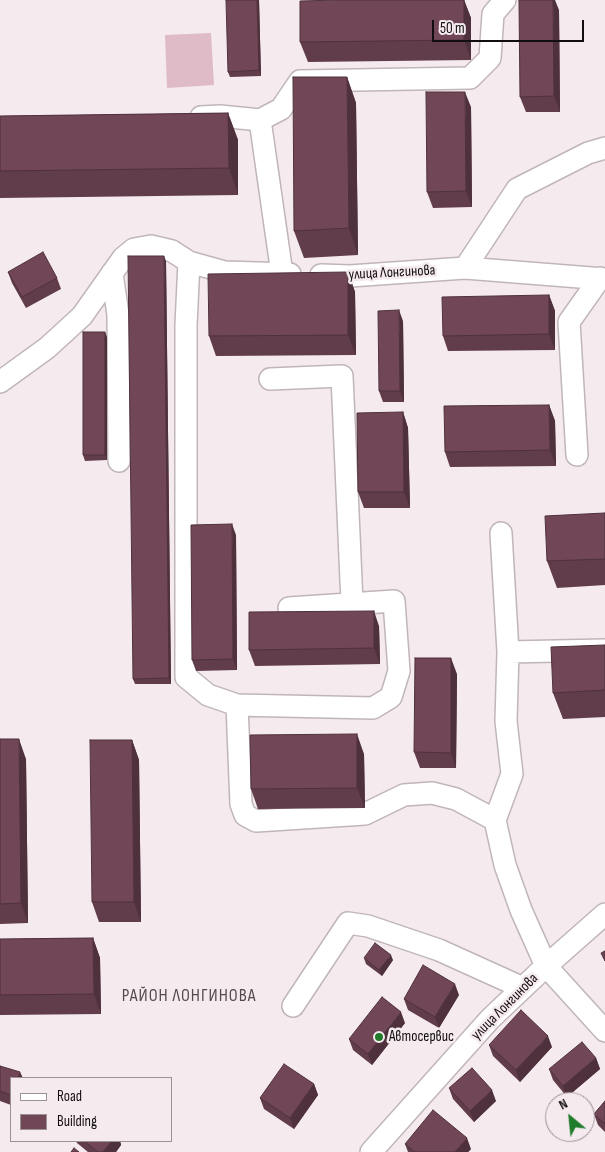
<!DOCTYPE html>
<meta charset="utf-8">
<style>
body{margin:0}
#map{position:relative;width:605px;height:1152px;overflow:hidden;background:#f5eaee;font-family:"Sofia Sans Condensed",sans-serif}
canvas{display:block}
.legend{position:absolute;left:10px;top:1077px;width:162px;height:65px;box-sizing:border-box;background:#f5eaee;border:1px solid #9a9295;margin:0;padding:6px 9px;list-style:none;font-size:15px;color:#120e10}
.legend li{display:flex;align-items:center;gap:10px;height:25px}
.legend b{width:25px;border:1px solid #9a9295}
.north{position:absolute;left:545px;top:1092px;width:50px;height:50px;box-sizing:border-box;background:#f5eaee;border:1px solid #9a9295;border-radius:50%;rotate:332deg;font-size:14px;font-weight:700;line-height:20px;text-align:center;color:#120e10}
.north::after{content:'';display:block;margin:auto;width:18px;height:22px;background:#207b2a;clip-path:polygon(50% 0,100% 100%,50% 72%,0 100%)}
.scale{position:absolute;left:432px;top:20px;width:152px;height:22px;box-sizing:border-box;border:2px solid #120e10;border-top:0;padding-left:6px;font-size:15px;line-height:18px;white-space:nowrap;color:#120e10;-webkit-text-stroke:4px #f5eaee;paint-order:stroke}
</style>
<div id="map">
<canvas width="605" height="1152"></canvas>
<ul class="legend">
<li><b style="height:6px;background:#fff"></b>Road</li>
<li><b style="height:14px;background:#714657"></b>Building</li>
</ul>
<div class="north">N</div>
<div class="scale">50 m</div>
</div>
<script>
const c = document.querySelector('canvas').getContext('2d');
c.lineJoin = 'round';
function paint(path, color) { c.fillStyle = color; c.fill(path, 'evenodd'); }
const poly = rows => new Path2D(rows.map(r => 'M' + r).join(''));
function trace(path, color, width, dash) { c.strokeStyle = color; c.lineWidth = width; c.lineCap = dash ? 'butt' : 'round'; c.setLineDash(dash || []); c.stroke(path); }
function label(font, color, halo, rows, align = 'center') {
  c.font = font + ' "Sofia Sans Condensed",sans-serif'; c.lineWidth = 5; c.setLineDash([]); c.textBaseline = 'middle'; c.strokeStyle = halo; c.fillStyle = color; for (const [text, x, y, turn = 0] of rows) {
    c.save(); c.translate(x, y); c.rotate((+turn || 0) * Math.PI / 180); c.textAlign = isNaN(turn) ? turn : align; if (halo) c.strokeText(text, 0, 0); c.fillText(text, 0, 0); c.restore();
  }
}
const green = poly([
 [211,33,214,85,167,88,165,35]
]);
const minor = poly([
 [201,117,220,116,260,120],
 [189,262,186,325,186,677,208,695,237,705,373,708,391,697,399,671,394,601,289,608],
 [465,268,517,189,588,153,605,148],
 [112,273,118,315,119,461],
 [282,274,260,120,281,109,300,81,470,78,490,58,493,14,505,0],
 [321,275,350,276,465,268,605,279],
 [270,379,342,376,352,603],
 [0,382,47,348,82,316,123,258,134,249,151,246,172,251,189,262,225,272,290,274],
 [577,455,569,322,600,278],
 [501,533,508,652,506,721,512,774,495,820,505,865,521,910,546,966,605,1031],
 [508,652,605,650],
 [237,705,241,804,245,815,256,821,365,814,404,795,432,793,456,799,495,820],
 [293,1006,348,923,368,926,439,950,523,988],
 [371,1152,490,1019,546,966,605,914]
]);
const wall = poly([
 [259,0,261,76,230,77,228,72],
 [338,0,464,0,471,18,471,60,308,62,300,42],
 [559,10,560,112,526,112,520,97],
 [347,77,356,103,358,255,304,258,294,231],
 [471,107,472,207,433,208,427,192],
 [228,113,238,140,238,195,0,198,0,116],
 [166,261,171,684,135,684,133,679],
 [8,272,57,278,61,289,26,308,12,283],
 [348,272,355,292,356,355,216,356,209,336],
 [549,295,555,311,555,350,448,351,443,336],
 [403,321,404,402,383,402,379,391],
 [107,337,107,460,85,461,83,455],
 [549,405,555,421,556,466,450,467,445,452],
 [403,412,408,428,410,508,364,508,358,492],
 [605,513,605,585,557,588,547,561],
 [236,535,237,670,196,671,192,660],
 [379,626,380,664,255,666,249,650],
 [605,645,605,717,563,719,553,693],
 [457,674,456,768,420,768,414,752],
 [0,739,26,759,28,923,0,924],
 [132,740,139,760,141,922,99,922,92,902],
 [364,754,365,808,258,809,251,789],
 [93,938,100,958,101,1014,0,1015,0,939],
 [364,958,393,960,382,976,366,964],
 [459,995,439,1028,408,1010,404,999],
 [405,1023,372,1065,353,1050,349,1039],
 [489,1045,552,1047,520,1082,493,1056],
 [596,1058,600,1069,567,1097,553,1080,549,1069],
 [0,1066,11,1078,11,1105,0,1101],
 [314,1084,318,1095,294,1129,264,1109,260,1098],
 [449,1088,496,1101,474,1122,453,1099],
 [605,1101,605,1132,598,1125,594,1114],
 [76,1141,120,1141,121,1145,116,1152,88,1152,77,1143],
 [405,1144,471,1149,468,1152,408,1152]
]);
const shadedWall = poly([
 [257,0,259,0,261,76,259,70],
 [464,0,471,18,471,60,464,40],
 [553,0,555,0,559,10,560,112,554,96],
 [347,77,356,103,358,255,349,228],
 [465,92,471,107,472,207,466,191],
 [228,113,238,140,238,195,229,168],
 [164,256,166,261,171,684,169,678],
 [348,272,355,292,356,355,348,335],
 [549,295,555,311,555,350,549,334],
 [399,310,403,321,404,402,400,391],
 [105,332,107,337,107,460,105,455],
 [549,405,555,421,556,466,550,450],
 [403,412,408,428,410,508,404,492],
 [232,524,236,535,237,670,233,659],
 [374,611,379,626,380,664,374,648],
 [451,658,457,674,456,768,451,753],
 [357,734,364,754,365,808,357,788],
 [19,739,26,759,28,923,21,903],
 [132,740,139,760,141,922,134,902],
 [93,938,100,958,101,1014,94,994],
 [391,955,393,960,382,976,379,970],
 [455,984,459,995,439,1028,435,1017],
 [401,1012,405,1023,372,1065,368,1054],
 [548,1036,552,1047,520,1082,516,1070],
 [596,1058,600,1069,567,1097,563,1086],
 [20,1072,23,1078,18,1078],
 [314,1084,318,1095,294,1129,290,1118],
 [492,1090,496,1101,474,1122,470,1111],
 [467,1138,471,1149,468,1152,455,1152],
 [112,1141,120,1141,121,1145,116,1152,103,1152]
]);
const building = poly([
 [226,0,257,0,259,70,228,72,226,0],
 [338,0,464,0,464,40,300,42,300,1,338,0],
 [519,0,553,0,554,96,520,97,519,0],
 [293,77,347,77,349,228,294,231,293,77],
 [426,92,465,92,466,191,427,192,426,92],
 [228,113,229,168,0,171,0,116,228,113],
 [43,252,57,278,22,297,8,272,43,252],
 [128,256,164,256,169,678,133,679,128,256],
 [348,272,348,335,209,336,208,274,348,272],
 [549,295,549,334,443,336,442,297,549,295],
 [399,310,400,391,379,391,378,311,399,310],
 [83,332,105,332,105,455,83,455,83,332],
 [549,405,550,450,445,452,444,406,549,405],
 [403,412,404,492,358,492,357,413,403,412],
 [605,513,605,559,547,561,545,516,605,513],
 [232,524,233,659,192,660,191,525,232,524],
 [374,611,374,648,249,650,249,612,374,611],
 [605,645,605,690,553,693,551,647,605,645],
 [415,658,451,658,451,753,414,752,415,658],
 [357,734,357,788,251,789,250,735,357,734],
 [0,739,19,739,21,903,0,904,0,739],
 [90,740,132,740,134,902,92,902,90,740],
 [93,938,94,994,0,995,0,939,93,938],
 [375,943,391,955,379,970,364,958,375,943],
 [605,951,605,961,601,953,605,951],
 [423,965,455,984,435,1017,404,999,423,965],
 [382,997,401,1012,368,1054,349,1039,382,997],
 [521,1010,548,1036,516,1070,489,1045,521,1010],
 [582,1042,596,1058,563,1086,549,1069,582,1042],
 [284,1064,314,1084,290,1118,260,1098,284,1064],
 [0,1066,20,1072,18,1078,11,1078,11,1095,0,1091,0,1066],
 [472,1068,492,1090,470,1111,449,1088,472,1068],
 [605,1101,605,1124,594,1114,605,1101],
 [433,1110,467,1138,455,1152,415,1152,405,1144,433,1110],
 [84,1141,112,1141,103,1152,98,1152,84,1141],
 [74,1148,79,1152,71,1152,74,1148]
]);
const markers = [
 [379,1037,5,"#207b2a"]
];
const streetNames = [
 ["улица Лонгинова",392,273,-3],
 ["улица Лонгинова",505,1007,-45]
];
const poiNames = [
 ["Автосервис",389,1037]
];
const quarterNames = [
 ["РАЙОН ЛОНГИНОВА",189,996]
];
paint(green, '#dfbbc8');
trace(minor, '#c0b6b9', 24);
trace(minor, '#fff', 21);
paint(wall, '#613c4b');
paint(shadedWall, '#4f313d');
paint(building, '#714657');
trace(building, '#4f313d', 1);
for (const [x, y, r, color] of markers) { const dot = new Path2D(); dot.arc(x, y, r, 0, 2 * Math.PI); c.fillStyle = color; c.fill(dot); trace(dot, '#f5eaee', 2); }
label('15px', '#120e10', '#f5eaee', streetNames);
label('15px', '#120e10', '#f5eaee', poiNames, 'left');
c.letterSpacing = '1px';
label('18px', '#534a4d', '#f5eaee', quarterNames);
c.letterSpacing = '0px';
</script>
